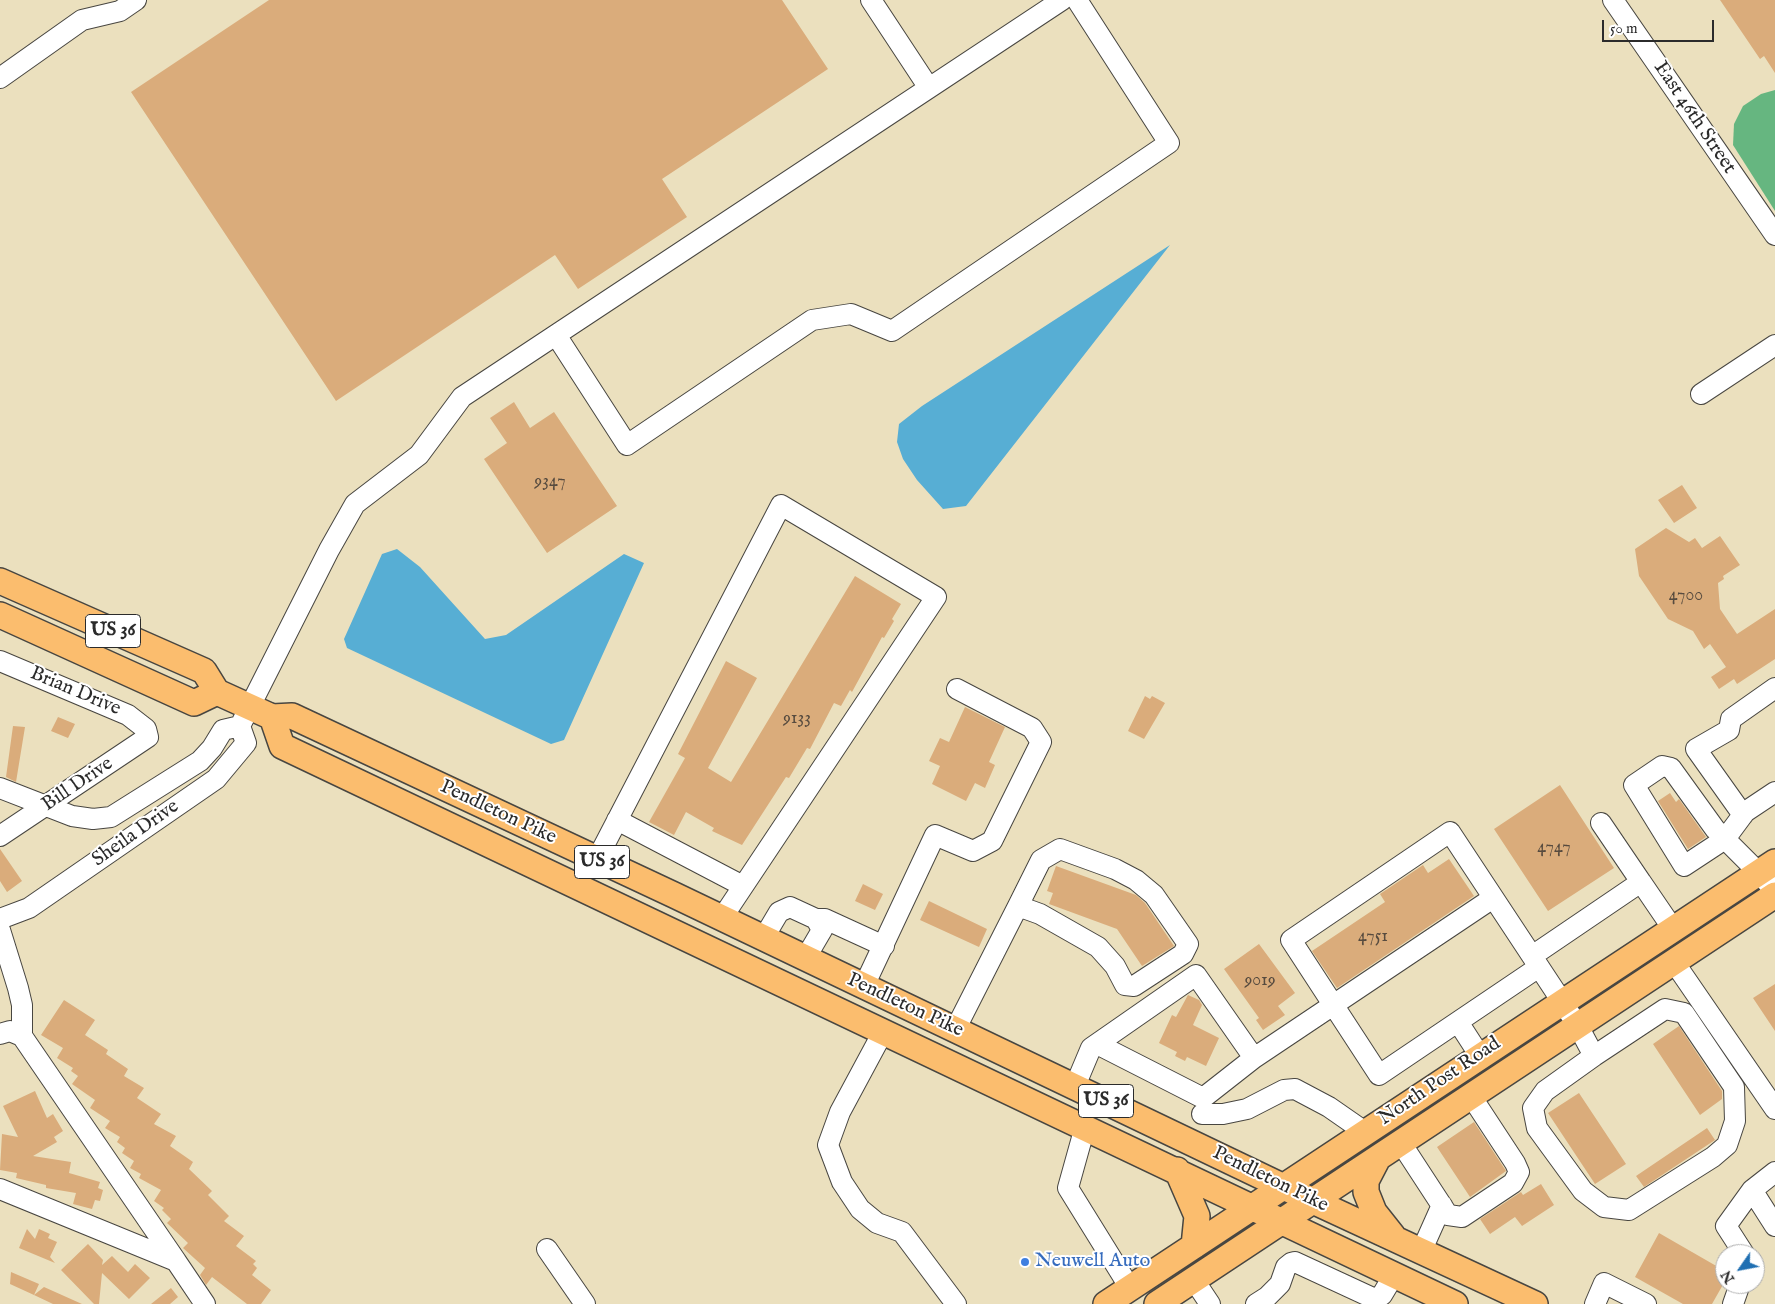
<!DOCTYPE html>
<style>
body{margin:0}
#map{position:relative;width:1775px;height:1304px;overflow:hidden;background:#ebe0be;font-family:"IM FELL English",serif}
canvas{display:block}
.north{position:absolute;left:1715px;top:1244px;width:50px;height:50px;box-sizing:border-box;background:#fff;border:1px solid #aaa;border-radius:50%;rotate:237deg;font-size:14px;font-weight:700;line-height:20px;text-align:center;color:#2b2b2b}
.north::after{content:'';display:block;margin:auto;width:18px;height:22px;background:#1f6fb2;clip-path:polygon(50% 0,100% 100%,50% 72%,0 100%)}
.scale{position:absolute;left:1602px;top:20px;width:112px;height:22px;box-sizing:border-box;border:2px solid #2b2b2b;border-top:0;padding-left:6px;font-size:15px;line-height:18px;white-space:nowrap;color:#2b2b2b;-webkit-text-stroke:4px #fff;paint-order:stroke}
</style>
<div id="map">
<canvas width="1775" height="1304"></canvas>
<div class="north">N</div>
<div class="scale">50 m</div>
</div>
<script>
const c = document.querySelector('canvas').getContext('2d');
c.lineJoin = 'round';
function paint(path, color) { c.fillStyle = color; c.fill(path, 'evenodd'); }
const poly = rows => new Path2D(rows.map(r => 'M' + r).join(''));
function trace(path, color, width, dash) { c.strokeStyle = color; c.lineWidth = width; c.lineCap = dash ? 'butt' : 'round'; c.setLineDash(dash || []); c.stroke(path); }
function label(font, color, halo, rows, align = 'center') {
  c.font = font + ' "IM FELL English",serif'; c.lineWidth = 4; c.setLineDash([]); c.textBaseline = 'middle'; c.strokeStyle = halo; c.fillStyle = color; for (const [text, x, y, turn = 0] of rows) {
    c.save(); c.translate(x, y); c.rotate((+turn || 0) * Math.PI / 180); c.textAlign = isNaN(turn) ? turn : align; if (halo) c.strokeText(text, 0, 0); c.fillText(text, 0, 0); c.restore();
  }
}
const forest = poly([
 [1775,90,1775,211,1733,145,1734,124,1743,106,1761,94]
]);
const water = poly([
 [1170,245,966,506,943,509,917,480,903,459,897,442,899,424,922,406],
 [397,549,420,567,485,639,506,635,624,554,644,563,564,740,551,744,347,648,344,639,382,554]
]);
const building = poly([
 [269,0,782,0,828,69,662,179,687,217,578,289,555,255,336,401,131,92],
 [1720,0,1775,0,1775,73,1764,56,1760,59],
 [514,402,530,428,554,412,617,506,547,553,484,459,507,443,490,418],
 [1682,485,1697,508,1674,523,1658,500],
 [1666,528,1689,542,1695,538,1702,548,1720,536,1740,565,1723,576,1724,579,1718,583,1720,609,1737,634,1775,609,1775,659,1737,684,1734,679,1719,689,1711,677,1726,667,1710,644,1704,649,1693,631,1668,619,1639,576,1635,549],
 [855,576,901,604,892,619,894,621,884,638,882,637,852,692,850,690,841,706,834,703,810,749,807,748,789,778,786,777,742,845,712,831,714,828,686,812,674,835,649,822,685,758,678,754,726,661,757,678,708,768,731,782],
 [1145,696,1150,699,1152,696,1165,703,1144,739,1128,731],
 [965,707,1005,727,989,762,995,765,985,788,975,783,966,801,932,784,940,766,929,761,940,738,949,742],
 [58,717,75,724,68,738,51,731],
 [13,726,25,727,16,782,6,777],
 [1560,785,1614,868,1548,911,1494,829],
 [1670,793,1676,802,1679,799,1706,837,1688,849,1658,801],
 [0,849,22,881,7,892,0,881],
 [1449,859,1474,896,1337,988,1312,951,1385,902,1380,894,1423,865,1428,873],
 [1056,866,1136,895,1145,903,1174,946,1142,966,1117,929,1049,904,1053,893,1047,891],
 [863,884,883,894,875,910,855,901],
 [929,901,987,929,979,947,920,920],
 [1259,944,1295,993,1278,1006,1285,1015,1263,1030,1256,1020,1259,1018,1224,969],
 [1775,984,1775,1031,1753,998],
 [1188,995,1199,1000,1202,1005,1193,1025,1219,1038,1206,1066,1187,1057,1185,1061,1175,1056,1177,1052,1159,1043,1172,1015,1176,1017],
 [64,1000,95,1020,85,1035,108,1050,106,1054,128,1069,124,1076,144,1088,137,1098,161,1114,154,1124,176,1136,170,1146,193,1162,189,1169,212,1191,208,1195,229,1216,224,1221,244,1236,236,1246,256,1261,253,1264,257,1268,252,1275,271,1290,261,1304,247,1304,212,1277,206,1285,200,1275,205,1268,183,1248,188,1243,167,1223,171,1219,162,1210,164,1208,154,1201,161,1190,139,1178,141,1174,130,1168,134,1161,122,1153,125,1148,117,1142,120,1137,105,1128,110,1121,90,1108,95,1100,72,1084,78,1076,71,1071,73,1068,57,1058,63,1048,41,1035],
 [1679,1026,1722,1091,1722,1099,1700,1115,1653,1044],
 [35,1091,47,1118,53,1114,63,1131,54,1137,57,1142,33,1156,71,1162,69,1173,100,1182,98,1188,103,1190,100,1201,95,1200,92,1209,73,1204,76,1193,46,1188,46,1185,16,1178,17,1173,0,1170,2,1134,18,1137,3,1106],
 [1579,1093,1626,1164,1595,1184,1548,1113],
 [1474,1122,1506,1171,1470,1197,1437,1147],
 [1707,1128,1715,1140,1644,1187,1636,1176],
 [1541,1184,1554,1205,1522,1226,1515,1217,1490,1234,1480,1219,1521,1192,1523,1195],
 [27,1229,35,1239,39,1229,50,1234,48,1238,57,1242,50,1257,55,1263,19,1248],
 [1659,1233,1725,1271,1725,1281,1712,1304,1683,1304,1635,1277],
 [88,1244,103,1260,102,1265,112,1256,128,1272,135,1264,150,1278,129,1299,102,1273,99,1304,94,1304,61,1270],
 [11,1272,39,1284,34,1295,10,1284],
 [44,1287,82,1304,53,1304,34,1295],
 [171,1288,178,1297,170,1304,151,1304]
]);
const minor = poly([
 [871,0,929,88],
 [1613,0,1775,235],
 [0,78,82,20,120,11,136,0],
 [556,335,627,445,812,320,851,314,892,331,1169,143,1077,0],
 [1701,394,1775,345],
 [0,661,128,715,146,729,148,737,0,836],
 [0,788,72,816,93,819,111,817,200,761,212,748,223,730,240,726,329,550,355,504,419,455,462,397,1062,0],
 [1775,792,1745,812,1725,839,1684,866,1634,785,1662,766,1671,768,1715,829,1752,866,1759,872,1775,892],
 [1743,815,1696,749,1729,730,1731,719,1775,688],
 [617,820,743,886],
 [1601,823,1641,882],
 [597,859,781,505,936,597,722,918],
 [0,919,29,908,216,779,246,743,240,726],
 [816,919,825,919,884,946],
 [0,930,18,988,22,1005,22,1036],
 [763,939,779,912,790,907,816,919,822,930,805,959],
 [1532,956,1641,882,1673,929],
 [1674,962,1775,1109],
 [1539,967,1379,1075,1291,940,1450,832,1553,988,1578,1026,1594,1056,1545,1091,1533,1108,1537,1128,1583,1191,1604,1207,1629,1210,1713,1157,1727,1145,1735,1121,1734,1087,1684,1013,1665,1009,1594,1056],
 [864,986,935,835,973,851,992,841,1041,742,1032,728,957,689],
 [1458,1022,1480,1056],
 [955,1030,1018,906,1041,860,1060,849,1115,869,1136,880,1154,895,1188,944,1183,954,1134,986,1125,985,1115,966,1098,947,1040,914,1018,906],
 [883,1032,840,1112,828,1145,842,1182,860,1209,877,1223,902,1232,956,1304],
 [0,1034,10,1031,22,1036,176,1261],
 [1097,1044,1203,1098,1254,1058],
 [1075,1086,1091,1048,1196,975,1254,1058,1493,898],
 [1202,1114,1223,1114,1247,1109,1284,1090,1295,1089,1329,1107,1365,1132],
 [1085,1127,1068,1188,1130,1288],
 [1401,1143,1448,1215,1462,1217,1513,1183,1519,1172,1515,1163,1471,1096],
 [0,1189,176,1261,205,1304],
 [1752,1190,1775,1226],
 [547,1249,585,1304],
 [1421,1252,1442,1205],
 [1744,1254,1726,1226,1752,1190,1775,1172],
 [1194,1280,1210,1304],
 [1256,1304,1267,1297,1280,1284,1286,1267,1291,1263,1295,1262,1375,1299,1382,1295,1394,1275],
 [1595,1304,1604,1283,1646,1304],
 [1733,1304,1740,1284]
]);
const major = poly([
 [0,581,204,671,217,692,272,717,292,716,674,895,1313,1201,1535,1304],
 [0,615,194,703,217,692],
 [272,717,282,746,1455,1304],
 [1378,1158,1366,1181,1366,1192,1374,1212,1393,1236],
 [1177,1170,1197,1216,1194,1246],
 [1106,1304,1775,862],
 [1157,1304,1775,895]
]);
const markers = [
 [1025,1262,5,"#3f7fe0"]
];
const numberNames = [
 ["9347",550,482],
 ["4700",1686,596],
 ["9133",797,719],
 ["4747",1554,848],
 ["4751",1373,937],
 ["9019",1260,981]
];
const shields = [
 [113,631,55],
 [602,862,55],
 [1106,1101,55]
];
const shieldNames = [
 ["US 36",113,631],
 ["US 36",602,862],
 ["US 36",1106,1101]
];
const streetNames = [
 ["East 46th Street",1694,118,56],
 ["Brian Drive",75,692,23],
 ["Bill Drive",78,785,-34],
 ["Pendleton Pike",498,813,25],
 ["Sheila Drive",136,834,-35],
 ["Pendleton Pike",905,1006,25],
 ["North Post Road",1440,1082,-34],
 ["Pendleton Pike",1270,1180,26]
];
const shopNames = [
 ["Neuwell Auto",1035,1262]
];
paint(forest, '#66b680');
paint(water, '#57aed4');
paint(building, '#daac7b');
trace(minor, '#484641', 22);
trace(major, '#484641', 28);
trace(minor, '#fff', 20);
trace(major, '#fbbd6e', 25);
for (const [x, y, r, color] of markers) { const dot = new Path2D(); dot.arc(x, y, r, 0, 2 * Math.PI); c.fillStyle = color; c.fill(dot); trace(dot, '#fff', 2); }
label('18px', '#574b3f', null, numberNames);
for (const [x, y, w] of shields) { const box = new Path2D(); box.roundRect(x - w / 2, y - 16.5, w, 33, 4); c.fillStyle = '#fff'; c.fill(box); trace(box, '#2b2b2b', 1); }
label('bold 19px', '#2b2b2b', null, shieldNames);
label('20px', '#2b2b2b', '#fff', streetNames);
label('20px', '#366cbe', '#fff', shopNames, 'left');
</script>
